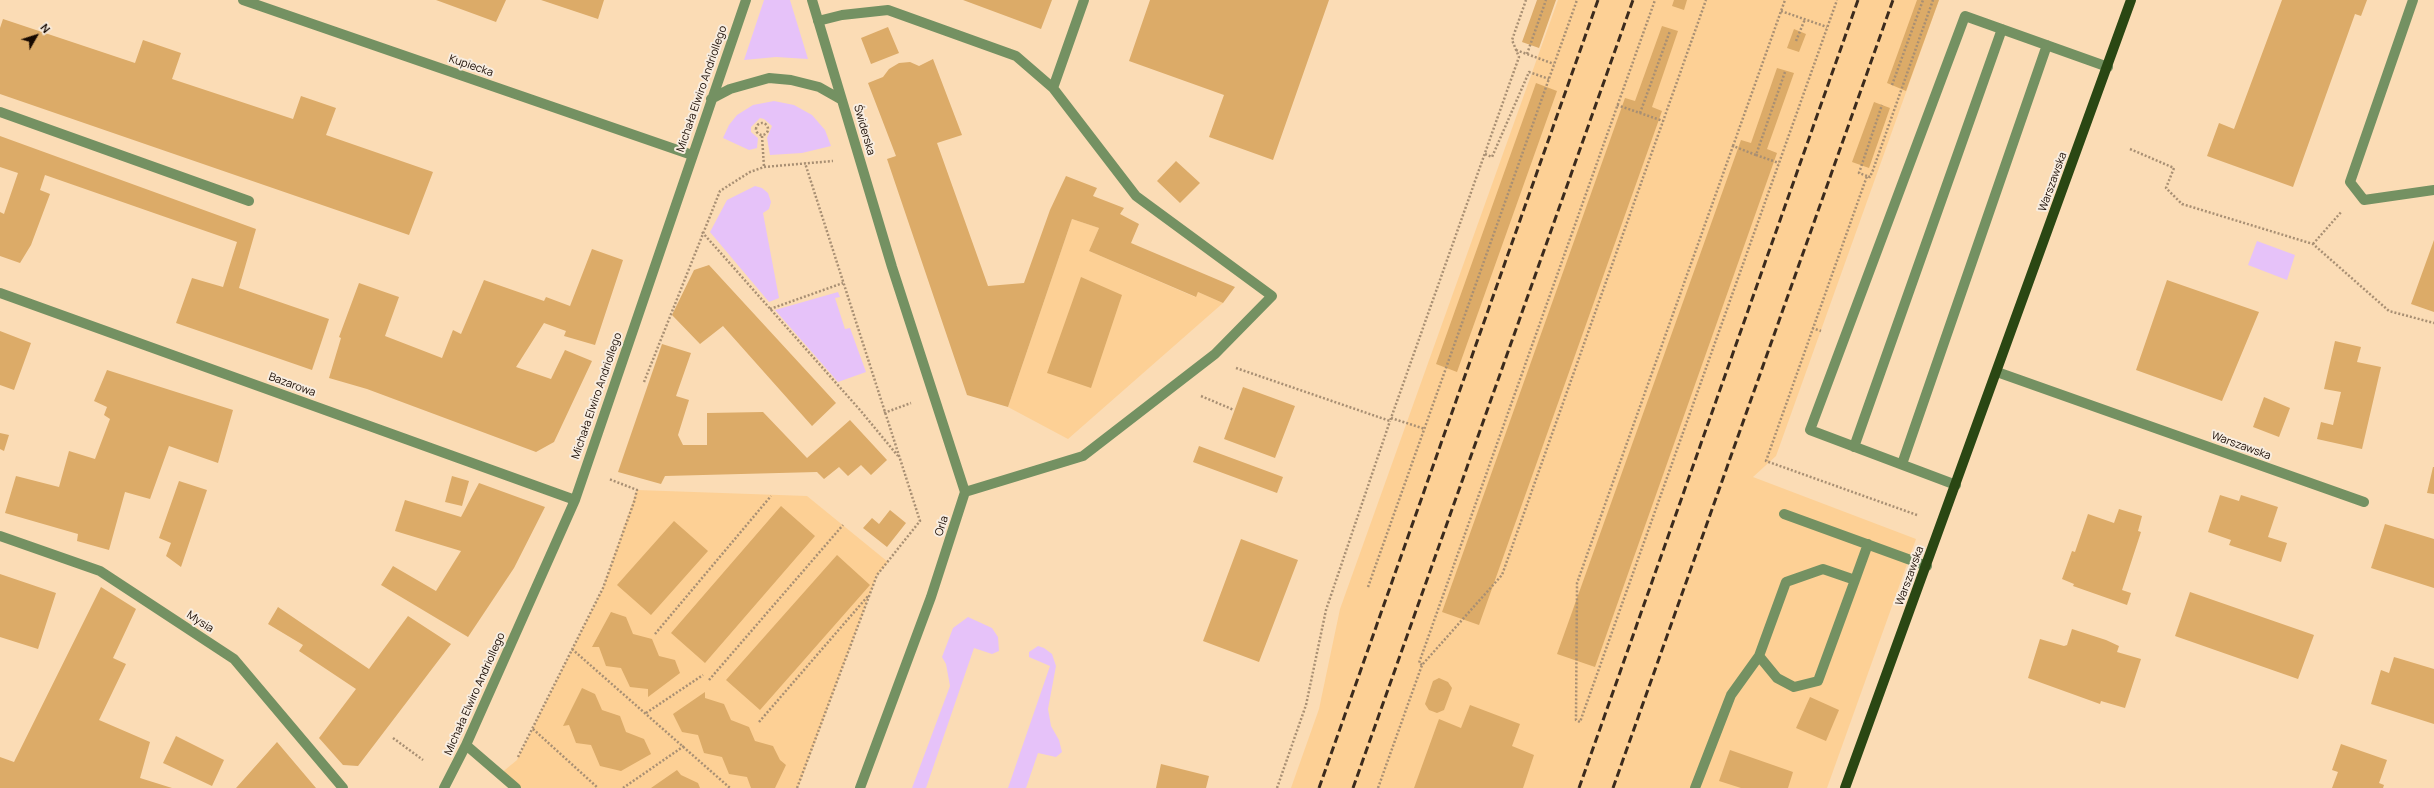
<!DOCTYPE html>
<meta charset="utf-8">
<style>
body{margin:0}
#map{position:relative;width:2434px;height:788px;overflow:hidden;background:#fbdcb5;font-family:Manrope,sans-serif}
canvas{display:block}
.north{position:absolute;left:16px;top:16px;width:40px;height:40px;-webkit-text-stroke:3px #f8ede0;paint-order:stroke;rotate:51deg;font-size:11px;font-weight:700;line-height:16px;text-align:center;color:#170900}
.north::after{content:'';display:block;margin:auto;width:14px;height:18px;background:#170900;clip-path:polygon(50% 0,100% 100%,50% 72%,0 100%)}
</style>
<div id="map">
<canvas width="2434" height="788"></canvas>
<div class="north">N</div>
</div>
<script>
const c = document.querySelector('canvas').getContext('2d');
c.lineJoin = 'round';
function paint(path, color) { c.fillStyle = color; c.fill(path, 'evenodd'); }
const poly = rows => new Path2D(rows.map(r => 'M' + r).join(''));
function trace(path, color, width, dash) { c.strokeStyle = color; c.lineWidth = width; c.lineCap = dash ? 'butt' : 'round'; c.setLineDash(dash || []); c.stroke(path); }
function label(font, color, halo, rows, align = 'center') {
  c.font = font + ' Manrope,sans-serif'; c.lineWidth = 4; c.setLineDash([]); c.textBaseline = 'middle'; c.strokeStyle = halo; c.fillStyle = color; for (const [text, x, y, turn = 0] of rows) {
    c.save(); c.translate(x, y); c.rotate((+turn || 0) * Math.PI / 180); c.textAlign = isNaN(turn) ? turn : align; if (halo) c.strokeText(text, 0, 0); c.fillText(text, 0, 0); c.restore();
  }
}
const built = poly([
 [1558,0,1939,0,1776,456,1753,477,1916,539,1827,788,1291,788,1319,709,1340,609],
 [1072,219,1099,228,1089,251,1195,297,1198,292,1223,303,1068,439,1008,407],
 [637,490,807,496,888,562,877,575,798,788,516,788,500,774,517,760,603,588]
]);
const green = poly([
 [764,0,790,0,808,59,776,57,744,60],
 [774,101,794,105,812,115,825,130,831,146,802,153,770,155,767,138,772,126,764,119,760,118,751,127,751,132,758,138,757,148,749,150,723,138,729,125,737,115,753,105],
 [755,186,762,188,768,193,771,202,769,209,763,213,779,298,769,302,710,232,727,200],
 [2257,241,2295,255,2287,280,2248,265],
 [838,292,840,297,835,298,845,329,850,328,866,372,838,382,775,310],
 [968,617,992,628,998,637,999,651,992,654,974,648,926,788,912,788,950,686,946,664,942,657,953,628],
 [1038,646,1044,648,1052,654,1056,666,1048,709,1051,726,1059,740,1062,752,1056,757,1038,753,1026,788,1008,788,1050,666,1029,657,1029,652]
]);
const building = poly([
 [436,0,506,0,496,22],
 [541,0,604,0,598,19],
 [963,0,1052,0,1041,29],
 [1150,0,1329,0,1273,160,1209,137,1224,95,1129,61],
 [1537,0,1556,0,1539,48,1522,42],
 [1674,0,1687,0,1684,10,1672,6],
 [1917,0,1939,0,1906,91,1887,83],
 [2282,0,2367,0,2361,16,2355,14,2293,187,2207,156,2219,123,2234,129],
 [3,19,135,63,143,40,181,53,172,79,293,119,301,96,336,108,326,135,433,172,409,235,0,94,0,28],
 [1662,26,1678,31,1652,107,1662,111,1479,625,1442,612,1625,98,1635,101],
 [888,27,899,53,871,64,861,38],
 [1794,29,1806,34,1799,52,1787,48],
 [933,59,962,135,937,143,988,286,1024,283,1050,210,1066,176,1097,188,1093,196,1124,208,1120,214,1139,224,1131,243,1235,287,1223,303,1198,292,1196,297,1089,251,1099,228,1072,219,1008,407,967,395,887,159,896,156,868,83,883,77,889,69,899,63,910,62,919,66],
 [1777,68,1794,73,1767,149,1777,153,1595,667,1557,654,1741,140,1751,143],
 [1536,83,1557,91,1457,372,1436,364],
 [1874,102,1890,108,1869,168,1852,162],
 [0,136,256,229,239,288,329,319,312,370,176,323,192,278,223,287,237,242,45,175,40,190,50,194,31,245,20,263,0,256,0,212,4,214,18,173,0,167],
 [1176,161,1200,183,1180,203,1157,181],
 [2434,240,2434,312,2411,304],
 [592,249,623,260,595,345,564,336,566,331,544,323,516,367,551,379,565,350,592,361,554,442,536,452,367,389,329,378,341,338,339,337,359,283,399,297,385,336,442,358,453,330,461,334,484,280,544,301,546,297,570,306],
 [709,265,836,403,812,426,723,326,700,344,672,315,694,270],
 [1081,277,1122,295,1091,388,1047,373],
 [2167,280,2259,312,2222,401,2136,370],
 [0,331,31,343,14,390,0,385],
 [2335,341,2361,347,2357,362,2381,367,2362,449,2317,439,2321,422,2333,425,2341,392,2324,389],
 [662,344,691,353,676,396,689,400,678,435,683,445,707,445,707,413,763,412,807,458,850,420,887,460,871,475,861,465,848,476,839,467,824,479,817,472,665,476,661,484,618,472],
 [107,370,233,410,218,463,169,446,150,499,125,492,109,550,77,541,78,534,5,513,16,476,59,487,69,451,95,459,110,419,104,415,107,407,94,401],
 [1243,387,1295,406,1275,458,1224,439],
 [2264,397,2290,408,2279,437,2253,427],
 [0,433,9,435,4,451,0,449],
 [1199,446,1283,477,1277,493,1193,462],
 [2433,467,2434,467,2434,494,2427,493],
 [452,476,469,481,462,506,445,502],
 [179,481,207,490,181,567,166,556,171,543,159,538],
 [479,483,545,507,514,568,468,637,381,585,393,566,436,591,461,551,395,531,405,500,461,517],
 [2220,495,2239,501,2241,495,2278,507,2268,537,2287,543,2281,562,2229,545,2231,540,2208,532],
 [781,506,815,536,705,663,671,633],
 [2119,509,2142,516,2138,531,2141,532,2122,590,2131,593,2127,605,2073,586,2074,584,2062,579,2072,551,2075,552,2088,514,2114,523],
 [890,510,906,523,887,547,863,528,872,518,879,524],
 [674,521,708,551,651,615,617,585],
 [2385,524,2434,539,2434,588,2371,568],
 [1241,539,1298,560,1259,662,1203,641],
 [837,555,870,585,760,710,726,680],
 [0,574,56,593,38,649,0,637],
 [101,587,136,609,113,658,126,664,99,720,150,742,140,778,172,788,0,788,0,757,14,762],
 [2190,592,2314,635,2298,679,2175,636],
 [278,607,369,669,408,616,451,644,358,766,343,765,319,738,356,689,299,651,303,645,268,624],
 [611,612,626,617,633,634,652,639,659,656,675,660,680,673,648,697,648,689,630,687,621,668,606,666,599,647,592,647],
 [2072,629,2106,640,2119,646,2117,652,2141,659,2125,708,2101,701,2100,704,2028,678,2040,639,2064,646,2067,645],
 [2394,657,2434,669,2434,724,2371,704,2381,670,2389,673],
 [1439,678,1448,682,1452,688,1444,710,1437,713,1429,710,1425,704,1433,681],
 [582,688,595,694,602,710,620,716,626,732,644,739,651,754,621,771,600,766,591,745,576,743,569,725,563,726],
 [705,692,705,698,724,704,731,720,749,727,755,741,773,746,780,760,786,765,775,788,751,788,747,777,729,774,722,757,704,753,698,735,682,732,673,714],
 [1810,697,1839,710,1826,741,1796,728],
 [1470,705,1520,724,1512,746,1534,755,1523,788,1414,788,1439,719,1461,728],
 [176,736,224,760,212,786,163,763],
 [277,742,316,788,236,788],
 [2341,744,2387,760,2379,783,2384,785,2383,788,2332,788,2338,772,2332,770],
 [1730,750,1793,772,1788,788,1741,788,1719,781],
 [1161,764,1209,776,1206,788,1156,788],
 [677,770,681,775,698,783,700,788,651,788]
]);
const path = poly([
 [1781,11,1827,27],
 [1796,41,1805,19],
 [1516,50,1554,64],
 [1527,54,1546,0],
 [1785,72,1756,155,1733,146,1577,583,1576,720,1580,722,1837,0],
 [1892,85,1923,0],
 [1617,105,1663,121],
 [1640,113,1670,31],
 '756 129a6 6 0 1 1 12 0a6 6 0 1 1-12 0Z',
 [762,136,764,167],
 [1733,146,1785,0],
 [2130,149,2174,168,2166,188,2182,204,2313,244,2389,311,2434,323],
 [1485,154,1492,157,1529,72,1549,79],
 [1756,155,1779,163],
 [1867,176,1859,173,1882,105],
 [702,232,860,410,898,456],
 [2313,244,2342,211],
 [770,309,843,283],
 [1812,328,1821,331],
 [1236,368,1390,421,1519,57,1512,40,1526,0],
 [644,382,720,191,750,172,764,167,833,161],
 [1201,396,1234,410],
 [884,413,911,403],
 [1391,418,1425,429],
 [1917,515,1766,461,1867,176,1870,177,1873,170,1933,0],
 [1368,587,1577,0],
 [655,634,771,496],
 [572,649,730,788],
 [1422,665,1419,663,1655,0],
 [709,680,843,525],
 [646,713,703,675],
 [759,722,868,596],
 [533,729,598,788],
 [393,738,423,760],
 [518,757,603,588,634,502,637,490,609,479],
 [623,788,684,746],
 [797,788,877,575,920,521,805,163],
 [1277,788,1306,705,1326,610,1390,421],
 [1378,788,1422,665,1502,575,1706,0]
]);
const minor = poly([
 [243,0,692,155],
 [812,0,892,267,965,492,931,597,860,788],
 [2413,0,2350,182,2364,200,2434,190],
 [818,21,842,15,888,10,1016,56,1053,88,1136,196,1272,296,1215,354,1083,456,965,492],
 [1053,88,1084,0],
 [711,99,730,89,769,78,791,80,819,87,842,100],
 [0,112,249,201],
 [0,293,575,500],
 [1997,372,2364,502],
 [1854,447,2002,29],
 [1902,464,2047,45],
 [1956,485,1810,430,1965,16,2108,67],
 [1784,514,1927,566],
 [0,536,100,571,234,659,343,788],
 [1855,580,1823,569,1786,582,1759,656,1777,678,1794,687,1818,681,1855,580,1868,544],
 [466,745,516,788],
 [444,788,466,745,575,500,746,0],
 [1695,788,1731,695,1759,656]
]);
const major = poly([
 [1845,788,2131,0]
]);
const rail = poly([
 [1319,788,1598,0],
 [1353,788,1633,0],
 [1579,788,1858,0],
 [1613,788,1893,0]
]);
const streetNames = [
 ["Kupiecka",471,66,19],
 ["Michała Elwiro Andriollego",702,89,-71],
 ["Świderska",864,130,74],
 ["Warszawska",2053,182,-70],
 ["Bazarowa",292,385,20],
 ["Michała Elwiro Andriollego",597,396,-71],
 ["Warszawska",2241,446,20],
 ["Orla",942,526,-72],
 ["Warszawska",1910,576,-70],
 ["Mysia",200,622,33],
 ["Michała Elwiro Andriollego",475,694,-66]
];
paint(built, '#fdd095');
paint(green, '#e6c2f9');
paint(building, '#dcab68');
trace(path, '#a88f73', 2.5, [2, 2]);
trace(minor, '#749162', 10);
trace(major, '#2a4713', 10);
trace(rail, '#3c2b1d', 3, [8, 4]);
label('11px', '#170900', '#f8ede0', streetNames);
</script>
